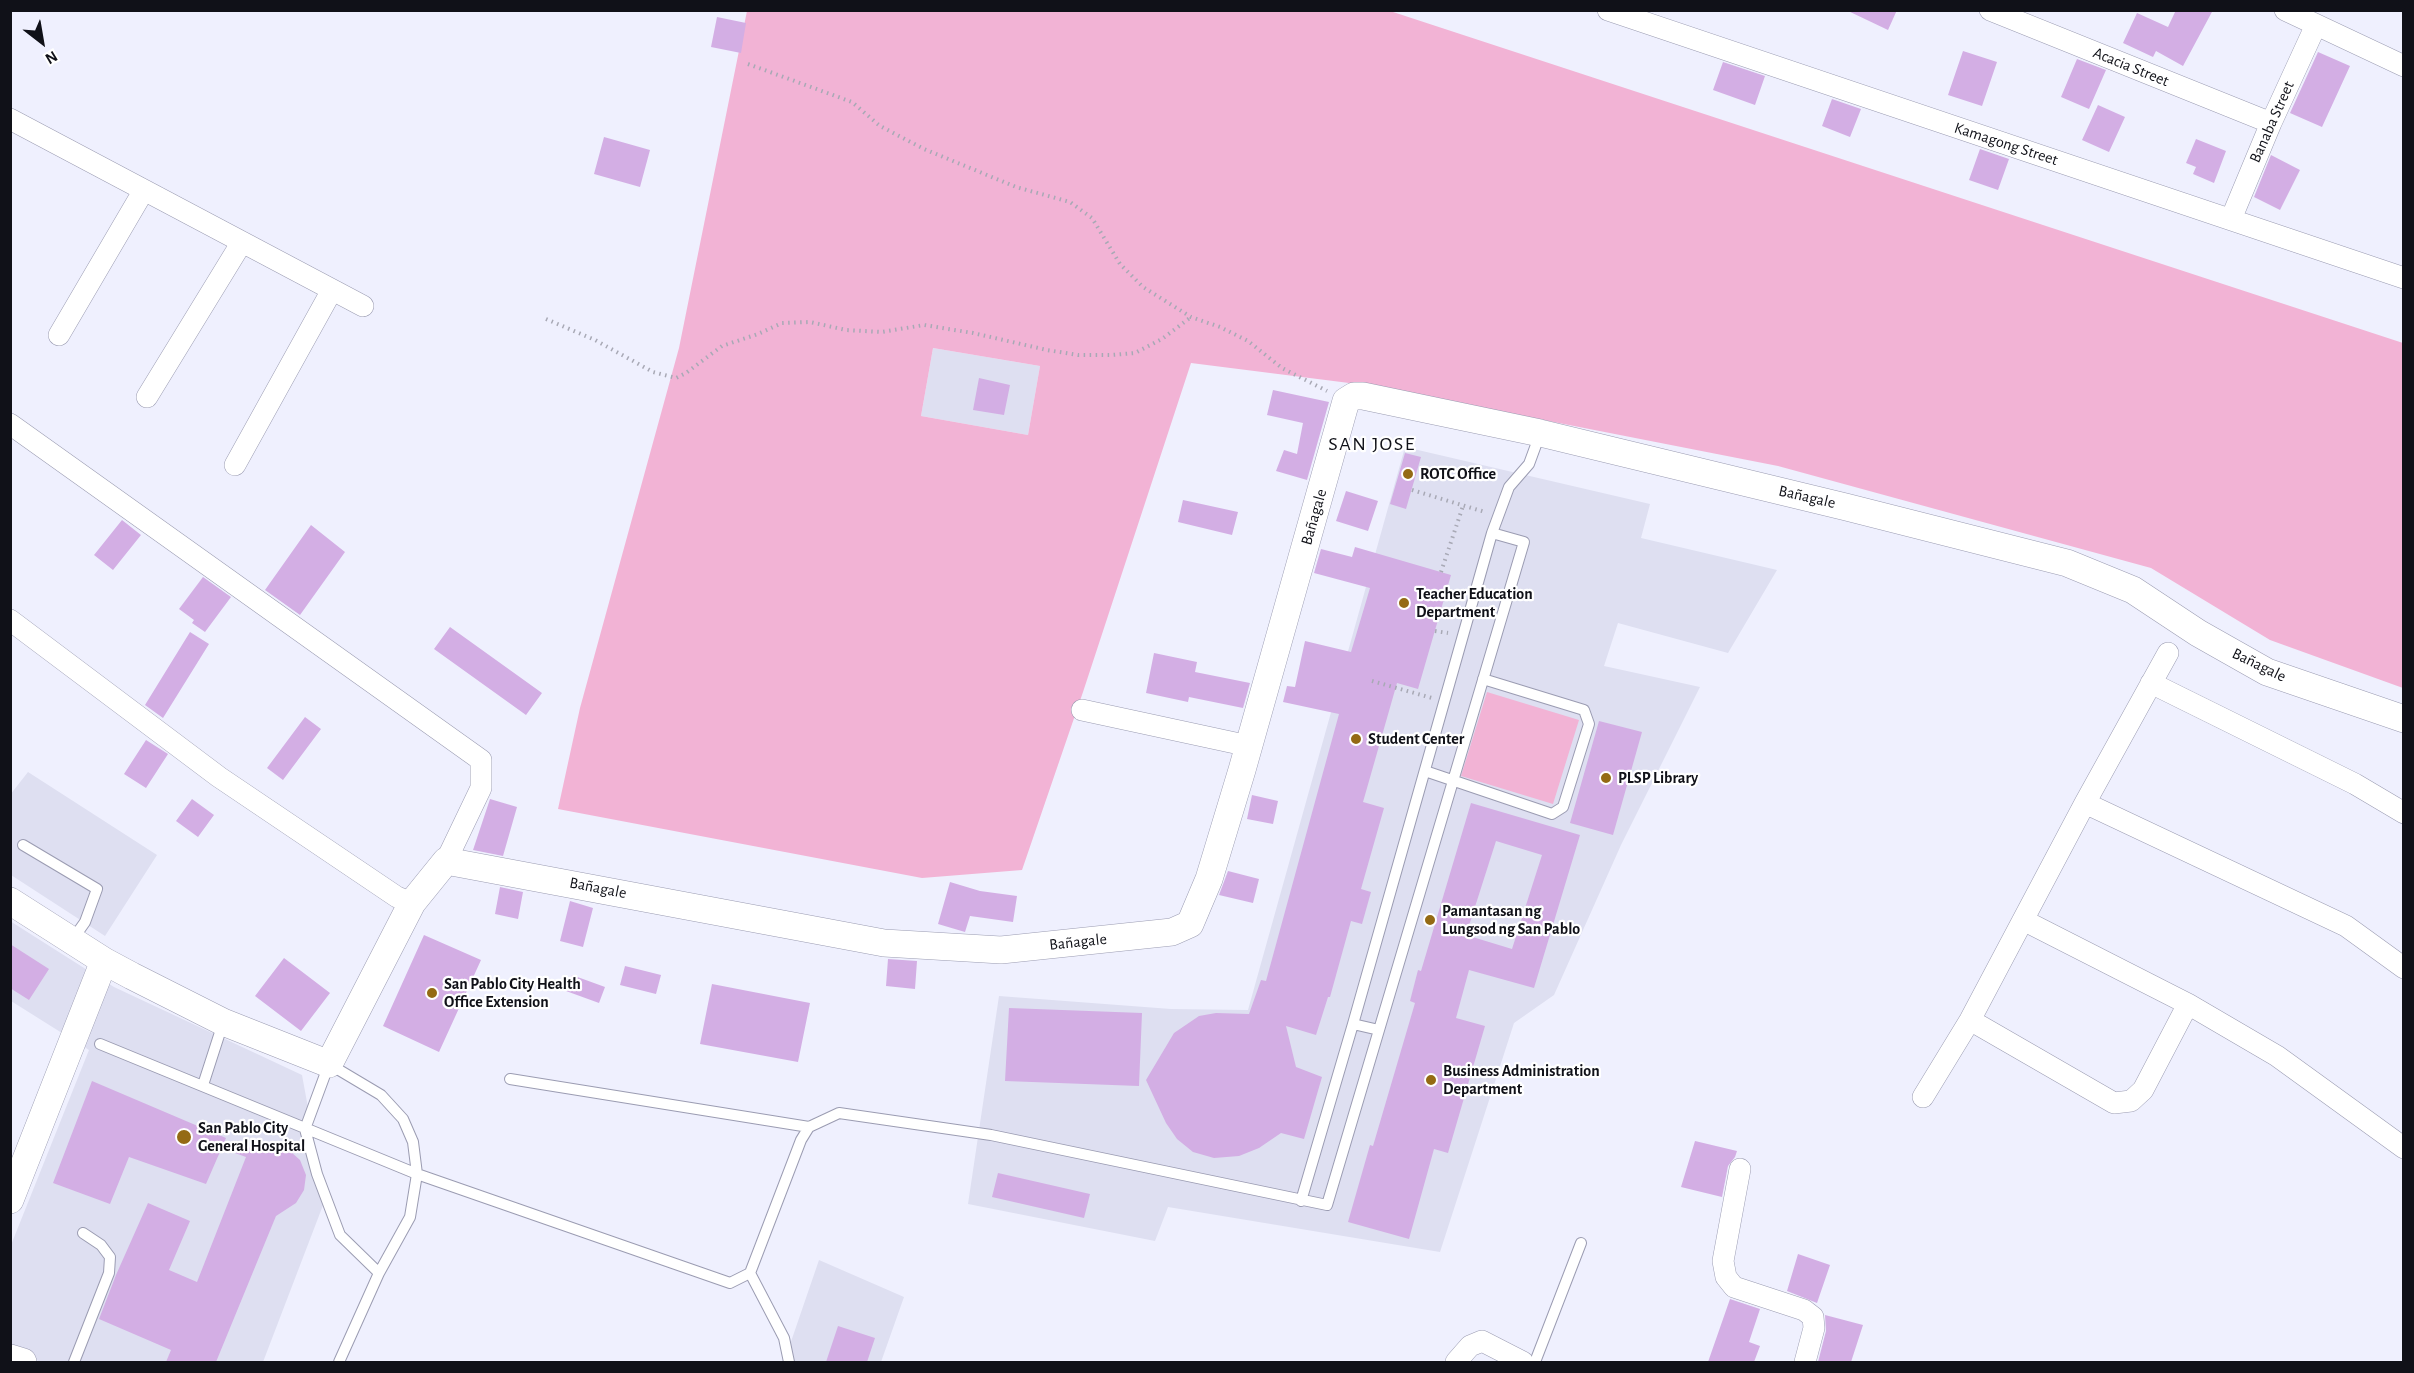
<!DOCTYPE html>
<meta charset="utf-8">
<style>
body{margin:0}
#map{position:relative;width:2414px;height:1373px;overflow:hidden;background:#eff0fe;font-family:"Alegreya Sans",sans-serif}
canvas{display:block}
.frame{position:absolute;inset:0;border:12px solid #101118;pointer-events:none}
.north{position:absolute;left:12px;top:12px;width:60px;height:60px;-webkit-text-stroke:4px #fff;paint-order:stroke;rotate:149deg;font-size:16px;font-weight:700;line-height:24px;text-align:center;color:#101118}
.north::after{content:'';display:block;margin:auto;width:21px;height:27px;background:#101118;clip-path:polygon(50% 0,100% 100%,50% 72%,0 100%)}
</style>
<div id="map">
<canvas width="2414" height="1373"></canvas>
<div class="frame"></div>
<div class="north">N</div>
</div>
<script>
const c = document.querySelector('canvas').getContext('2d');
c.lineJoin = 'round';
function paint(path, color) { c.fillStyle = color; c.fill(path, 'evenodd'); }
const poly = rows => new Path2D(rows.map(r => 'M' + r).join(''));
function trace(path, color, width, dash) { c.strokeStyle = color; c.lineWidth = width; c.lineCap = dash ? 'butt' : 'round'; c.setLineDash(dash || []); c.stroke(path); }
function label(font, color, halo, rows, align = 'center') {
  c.font = font + ' "Alegreya Sans",sans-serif'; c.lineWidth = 4.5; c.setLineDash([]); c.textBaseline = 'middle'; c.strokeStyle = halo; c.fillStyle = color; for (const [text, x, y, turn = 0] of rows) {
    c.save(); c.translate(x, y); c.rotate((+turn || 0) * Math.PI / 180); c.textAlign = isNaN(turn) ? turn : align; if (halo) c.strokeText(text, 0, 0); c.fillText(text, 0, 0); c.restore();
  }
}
const built = poly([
 [933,348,1040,366,1028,435,921,416],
 [1405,447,1650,504,1641,538,1777,570,1728,653,1618,623,1604,666,1700,687,1621,845,1554,995,1514,1023,1440,1252,1168,1207,1155,1241,968,1204,999,996,1171,1009,1248,1010],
 [28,772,157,855,105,936,11,875,10,795],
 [10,921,114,987,302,1075,325,1200,263,1362,41,1362,11,1350,11,1245,89,1050,11,1001],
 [819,1260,904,1297,881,1362,784,1362]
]);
const green = poly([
 [747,11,1390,11,2403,343,2403,688,2270,640,2151,568,1778,466,1365,385,1191,363,1083,692,1022,870,922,878,558,809,580,708,679,348],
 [933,348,1040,366,1028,435,921,416],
 [1487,692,1579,720,1553,804,1461,776]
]);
const building = poly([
 [1846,10,1897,10,1888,30],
 [2176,10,2213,10,2183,66,2156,51,2153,57,2123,43,2137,13,2168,27],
 [717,17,746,23,741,53,711,47],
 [1963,51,1997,62,1982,106,1948,95],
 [2318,52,2350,66,2322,127,2290,113],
 [2077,59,2106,70,2089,109,2061,97],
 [1723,62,1765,76,1755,105,1713,90],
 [1832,99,1861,109,1850,137,1822,126],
 [2098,105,2125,117,2109,152,2082,140],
 [604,137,650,150,640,187,594,174],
 [2196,139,2226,151,2214,183,2193,174,2196,167,2186,163],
 [1980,149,2009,159,1998,190,1969,180],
 [2271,155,2300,170,2280,210,2254,197],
 [979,378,1010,385,1004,415,973,410],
 [1273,390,1329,402,1307,480,1276,471,1284,450,1297,454,1303,423,1267,415],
 [1405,453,1421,457,1406,509,1390,504],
 [1346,491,1378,501,1368,531,1336,521],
 [1183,500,1238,512,1232,535,1178,522],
 [122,520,141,535,113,570,94,555],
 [311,525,345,552,300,615,265,590],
 [1355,547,1451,575,1418,689,1397,683,1363,802,1384,808,1361,889,1371,892,1362,924,1351,921,1330,997,1328,997,1316,1035,1286,1026,1296,1067,1322,1077,1304,1139,1281,1133,1259,1148,1239,1156,1214,1158,1193,1152,1177,1139,1166,1123,1146,1080,1174,1033,1199,1016,1216,1013,1249,1014,1261,980,1266,981,1339,714,1283,702,1287,686,1295,687,1305,641,1351,652,1370,588,1314,573,1321,549,1352,557],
 [203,577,231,597,205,632,192,623,194,620,179,609],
 [450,627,542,693,526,715,434,649],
 [190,632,209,644,163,718,145,705],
 [1154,653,1197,662,1195,672,1250,683,1243,708,1189,697,1188,702,1146,693],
 [305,717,321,729,283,780,267,768],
 [1599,721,1642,732,1613,835,1570,823],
 [146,740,168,754,146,788,124,774],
 [1252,795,1278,801,1273,824,1247,819],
 [192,799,214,815,198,837,176,821],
 [490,799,517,807,503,856,473,850],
 [1471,803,1580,835,1534,988,1469,970,1456,1018,1485,1026,1448,1153,1434,1149,1409,1239,1348,1222,1370,1145,1373,1146,1415,1003,1410,1001,1418,970,1421,971],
 [1496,841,1542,855,1512,949,1466,935],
 [1228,871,1259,879,1253,903,1219,895],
 [950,882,980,891,1017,896,1013,922,970,916,965,932,938,924],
 [500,887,523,892,518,919,495,914],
 [570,901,593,908,583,947,560,941],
 [424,935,481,960,439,1052,383,1026],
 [10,944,49,969,29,1000,10,988],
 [284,958,330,993,301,1031,255,996],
 [888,959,917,961,915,989,886,986],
 [625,966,661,975,656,994,620,985],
 [572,975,605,987,599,1003,566,991],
 [712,984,810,1003,798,1062,700,1044],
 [1009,1008,1142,1013,1139,1086,1005,1081],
 [92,1081,226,1138,206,1184,129,1157,110,1204,53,1183],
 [1695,1141,1737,1151,1735,1157,1728,1166,1722,1197,1681,1187],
 [261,1143,276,1143,291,1152,300,1160,306,1175,304,1190,296,1203,276,1216,216,1362,166,1362,171,1350,99,1319,116,1275,148,1203,190,1221,169,1270,197,1282,246,1157,235,1153],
 [998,1173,1090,1194,1084,1218,992,1197],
 [1798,1254,1830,1265,1817,1303,1787,1291],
 [1730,1299,1760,1309,1749,1342,1760,1346,1754,1362,1708,1362],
 [1825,1315,1863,1325,1851,1362,1818,1362,1826,1331],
 [838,1326,875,1338,867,1362,826,1362]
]);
const path = poly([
 [748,64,852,102,880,126,924,149,1016,187,1070,202,1092,218,1120,264,1143,287,1191,317,1220,327,1248,341,1282,368,1327,391],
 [546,319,595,340,653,372,676,378,686,373,722,346,758,334,782,323,810,322,846,330,882,332,924,325,973,333,1047,350,1078,355,1111,355,1135,353,1162,339,1191,317],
 [1412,490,1485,512],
 [1441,572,1463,506],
 [1435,631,1448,633],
 [1372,681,1432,698]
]);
const service = poly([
 [1425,771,1552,814,1563,807,1589,724,1584,710,1483,679],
 [23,845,97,889,85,922,73,939],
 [1353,1024,1379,1030],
 [100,1044,417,1174,730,1283,750,1273,801,1140,809,1127,839,1113,991,1135,1327,1205,1524,542,1492,533],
 [510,1079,809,1127],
 [203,1085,223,1023],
 [1301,1201,1353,1024,1492,533,1509,487,1529,464,1540,434],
 [750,1273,784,1338,789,1362],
 [74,1362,109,1273,110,1257,101,1245,83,1233],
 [339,1362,379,1273,410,1217,417,1174,413,1142,403,1119,381,1095,329,1064,305,1129,317,1174,340,1235,379,1273],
 [1535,1362,1581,1243]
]);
const minor = poly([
 [1608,10,2404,278],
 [1990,10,2271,123],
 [2285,10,2404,66],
 [10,119,363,306],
 [2231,219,2271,123,2316,25],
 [59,335,144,190],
 [147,397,242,242],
 [10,424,481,760,481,788,446,861],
 [235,465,332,290],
 [10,620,219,777,397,897,412,903],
 [2151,683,2355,784,2404,813],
 [1082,710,1249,746],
 [2085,803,2346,926,2404,968],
 [2023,920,2188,1004,2277,1056,2404,1148],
 [1970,1020,2114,1103,2131,1101,2143,1090,2188,1004],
 [1923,1097,1970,1020,2085,803,2168,653],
 [1740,1169,1723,1261,1726,1277,1734,1287,1804,1310,1813,1317,1814,1328,1805,1362],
 [1456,1362,1470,1346,1482,1341,1523,1362]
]);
const tertiary = poly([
 [10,901,104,961,132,976,223,1022,329,1064,412,903,446,861,884,943,1001,950,1172,932,1190,924,1209,879,1242,770,1346,401,1354,396,1363,396,1540,433,1846,507,2067,563,2133,590,2198,633,2267,672,2404,719],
 [10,1200,104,961],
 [10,1358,23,1362]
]);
const markers = [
 [1408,474,6,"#946a14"],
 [1404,603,6,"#946a14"],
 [1356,739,6,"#946a14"],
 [1606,778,6,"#946a14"],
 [1430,920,6,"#946a14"],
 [432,993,6,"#946a14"],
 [1431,1080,6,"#946a14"],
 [184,1137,8,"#946a14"]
];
const streetNames = [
 ["Acacia Street",2131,67,22],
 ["Banaba Street",2272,122,-66],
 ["Kamagong Street",2006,144,18],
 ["Bañagale",1807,497,13],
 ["Bañagale",1314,517,-74],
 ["Bañagale",2259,665,26],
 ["Bañagale",598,888,11],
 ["Bañagale",1078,942,-6]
];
const poiNames = [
 ["ROTC Office",1420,474],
 ["Teacher Education",1416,594],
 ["Department",1416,612],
 ["Student Center",1368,739],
 ["PLSP Library",1618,778],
 ["Pamantasan ng",1442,911],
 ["Lungsod ng San Pablo",1442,929],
 ["San Pablo City Health",444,984],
 ["Office Extension",444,1002],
 ["Business Administration",1443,1071],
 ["Department",1443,1089],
 ["San Pablo City",198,1128],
 ["General Hospital",198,1146]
];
const quarterNames = [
 ["SAN JOSE",1372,444]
];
paint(built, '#dedff1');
paint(green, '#f2b3d5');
paint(building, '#d3aee4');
trace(service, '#9b9cb2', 12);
trace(minor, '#9b9cb2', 22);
trace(tertiary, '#9b9cb2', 28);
trace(path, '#a8a9b5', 4, [1.5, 4.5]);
trace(service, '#fff', 10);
trace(minor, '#fff', 21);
trace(tertiary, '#fff', 27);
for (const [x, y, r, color] of markers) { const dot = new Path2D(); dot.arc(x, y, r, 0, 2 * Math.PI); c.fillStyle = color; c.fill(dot); trace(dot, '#fff', 2); }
label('16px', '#101118', '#fff', streetNames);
label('bold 16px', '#101118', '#fff', poiNames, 'left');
c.letterSpacing = '1.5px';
label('20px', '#101118', '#fff', quarterNames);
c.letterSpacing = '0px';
</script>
